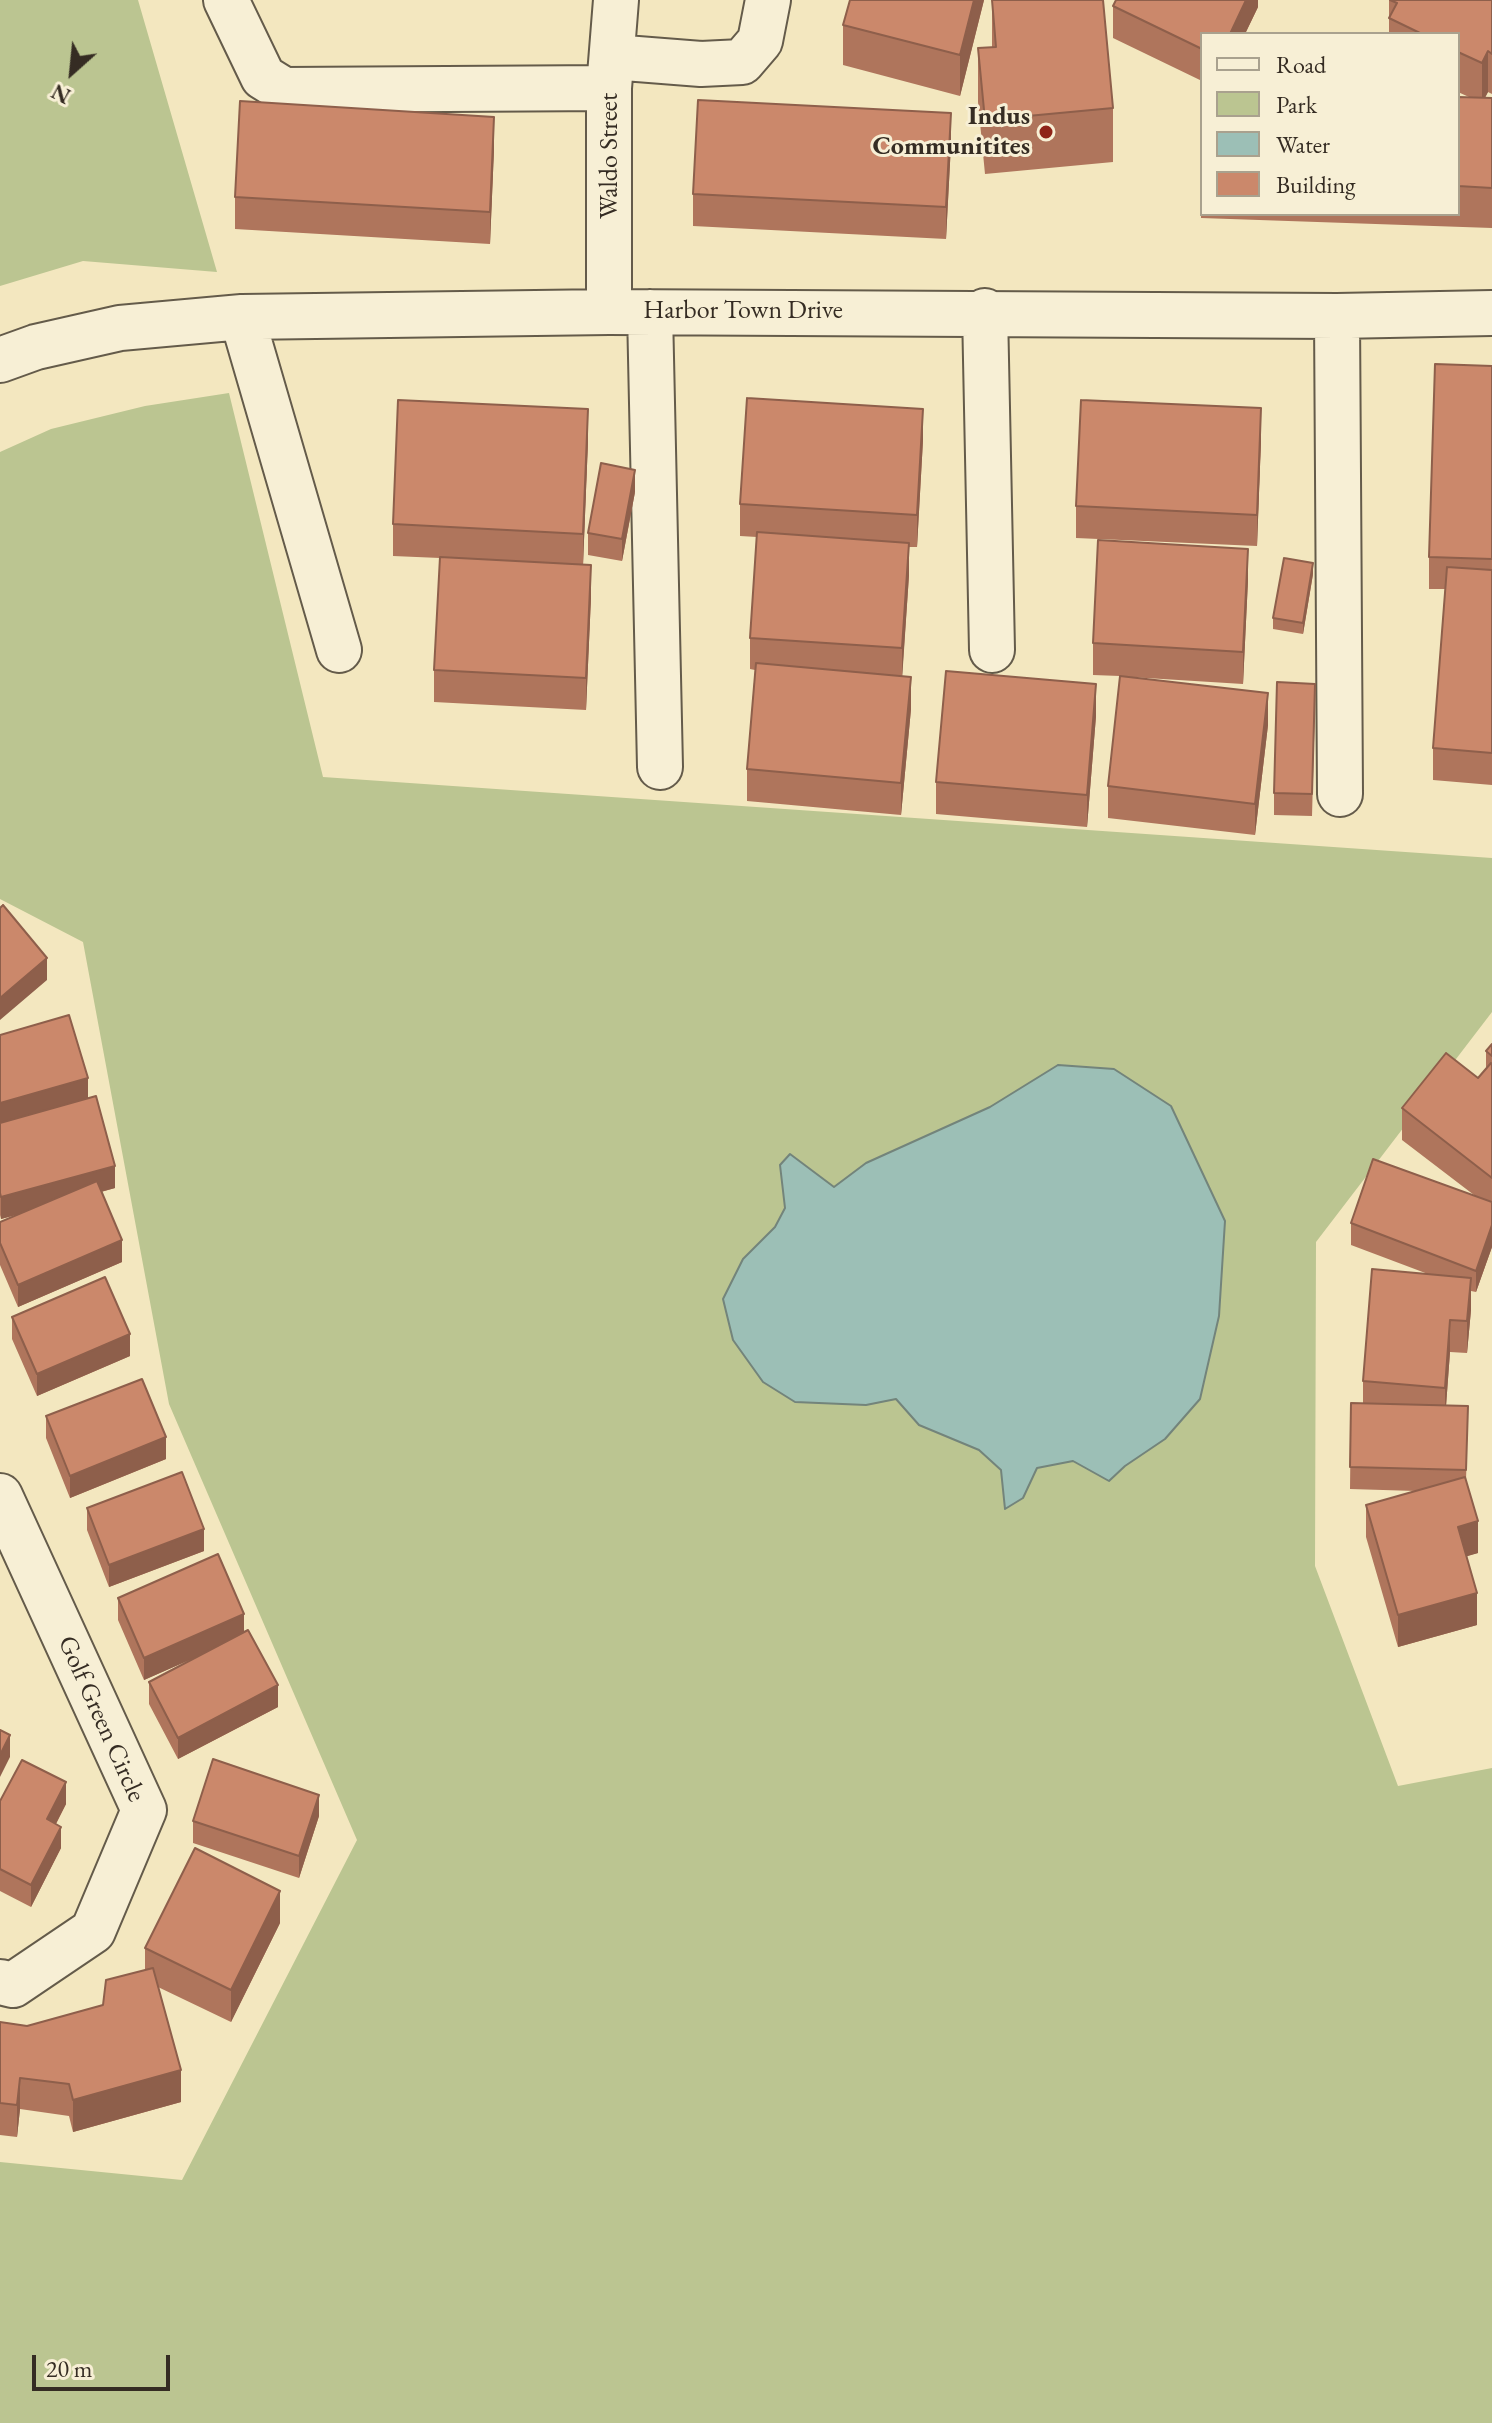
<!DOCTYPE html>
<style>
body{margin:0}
#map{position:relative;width:1492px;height:2423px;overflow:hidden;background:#f3e7bf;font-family:"EB Garamond",serif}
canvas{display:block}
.legend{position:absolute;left:1200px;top:32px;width:260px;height:184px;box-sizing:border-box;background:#f7efd5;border:2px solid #a9a18e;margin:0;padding:10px 14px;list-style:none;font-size:24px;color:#352c23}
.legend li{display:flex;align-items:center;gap:16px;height:40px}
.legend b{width:40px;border:2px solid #a9a18e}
.north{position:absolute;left:32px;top:32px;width:80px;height:80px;-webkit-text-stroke:6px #f7efd5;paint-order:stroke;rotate:207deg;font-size:22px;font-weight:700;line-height:32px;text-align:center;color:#352c23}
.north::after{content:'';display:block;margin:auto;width:28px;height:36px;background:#352c23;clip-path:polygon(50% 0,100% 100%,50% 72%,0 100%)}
.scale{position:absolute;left:32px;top:2355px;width:138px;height:36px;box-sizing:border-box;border:4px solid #352c23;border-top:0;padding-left:10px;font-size:24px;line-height:28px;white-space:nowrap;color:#352c23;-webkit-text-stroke:6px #f7efd5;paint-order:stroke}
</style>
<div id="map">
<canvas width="1492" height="2423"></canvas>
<ul class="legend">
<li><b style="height:10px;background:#f7efd5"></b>Road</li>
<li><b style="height:22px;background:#bbc591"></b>Park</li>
<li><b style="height:22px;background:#9cbfb6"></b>Water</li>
<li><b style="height:22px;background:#cb886b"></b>Building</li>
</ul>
<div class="north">N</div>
<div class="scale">20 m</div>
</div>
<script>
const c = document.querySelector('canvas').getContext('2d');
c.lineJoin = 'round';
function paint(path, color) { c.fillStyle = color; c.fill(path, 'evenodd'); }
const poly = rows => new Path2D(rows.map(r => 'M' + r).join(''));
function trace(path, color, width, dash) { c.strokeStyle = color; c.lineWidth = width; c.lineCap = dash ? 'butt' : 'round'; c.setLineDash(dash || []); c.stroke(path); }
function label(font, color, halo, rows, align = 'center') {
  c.font = font + ' "EB Garamond",serif'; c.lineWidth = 6; c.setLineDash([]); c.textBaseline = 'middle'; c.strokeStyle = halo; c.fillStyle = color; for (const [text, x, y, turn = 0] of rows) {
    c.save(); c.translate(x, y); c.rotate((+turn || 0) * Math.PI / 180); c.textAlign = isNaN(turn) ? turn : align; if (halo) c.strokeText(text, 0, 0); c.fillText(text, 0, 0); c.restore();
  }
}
const green = poly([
 [0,0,138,0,217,272,83,261,0,286],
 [229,393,323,777,1492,858,1492,1012,1316,1242,1315,1566,1398,1786,1492,1768,1492,2423,0,2423,0,2162,182,2180,357,1840,169,1404,83,942,0,899,0,452,51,429,145,406]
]);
const water = poly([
 [1058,1065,1114,1069,1171,1106,1225,1221,1219,1316,1200,1399,1165,1439,1125,1466,1109,1481,1073,1461,1037,1468,1023,1498,1005,1509,1001,1470,979,1450,919,1425,896,1399,866,1405,795,1402,763,1382,733,1340,723,1299,743,1259,775,1227,785,1208,780,1165,790,1154,834,1187,866,1163,990,1107,1058,1065]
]);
const minor = poly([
 [226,0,263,77,284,90,609,88],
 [612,57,701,64,742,62,760,41,768,0],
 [985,311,992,650],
 [609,312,609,88,616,0],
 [650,312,660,767],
 [1337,316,1340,794],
 [242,317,339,650],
 [0,360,36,347,120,328,242,317,609,312,1337,316,1492,313],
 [0,1496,144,1810,93,1931,13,1985,0,1982]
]);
const wall = poly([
 [984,0,960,96,843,65,843,25],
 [992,0,1113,108,1113,162,985,174,978,102,978,48,992,47],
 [1258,0,1258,7,1245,34,1202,34,1202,81,1113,38,1113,6],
 [1389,0,1492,0,1492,94,1488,92,1484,98,1492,98,1492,228,1201,218,1202,141,1202,214,1458,214,1458,97,1469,97,1458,92,1458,34,1389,34],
 [951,144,946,239,693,226,693,194],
 [494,149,490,244,235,229,235,197],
 [1492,366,1492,785,1433,780,1433,748,1445,589,1429,589,1429,557],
 [923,440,917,547,909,547,909,575,902,676,911,709,901,815,747,801,747,769,755,670,750,669,750,638,757,537,740,536,740,504],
 [1261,440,1257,546,1076,538,1076,506],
 [588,441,583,565,591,597,586,710,434,702,434,670,440,558,393,556,393,524],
 [635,492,622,561,588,555,588,533],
 [1313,574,1303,634,1273,629,1273,618],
 [1248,580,1243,684,1130,677,1268,725,1255,835,1108,818,1108,786,1120,676,1093,675,1093,643],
 [1315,706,1312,816,1274,815,1274,793],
 [1096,716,1087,827,936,814,936,782],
 [0,1035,88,1098,115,1188,101,1192,122,1262,18,1307,0,1265,0,1222,20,1214,1,1219,0,1215],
 [1492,1044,1492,1247,1476,1292,1471,1291,1471,1310,1467,1353,1450,1352,1446,1406,1468,1406,1466,1481,1478,1553,1466,1556,1477,1625,1398,1647,1366,1537,1366,1505,1416,1491,1350,1489,1351,1403,1363,1404,1363,1381,1428,1274,1351,1245,1351,1223,1474,1195,1402,1140,1402,1108,1478,1078,1486,1068,1486,1051],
 [12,1317,130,1356,37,1396,12,1339],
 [46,1416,166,1459,70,1498,46,1438],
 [87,1508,204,1551,109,1587,87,1530],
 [118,1598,244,1632,278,1707,178,1759,149,1704,149,1682,203,1654,144,1680,118,1620],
 [0,1801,66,1804,56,1824,61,1848,31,1907,0,1891],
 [319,1816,299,1878,193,1843,193,1821],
 [280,1923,231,2022,158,1987,181,2102,73,2132,69,2116,20,2109,17,2137,0,2135,0,2022,27,2026,103,2005,145,1970,145,1948]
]);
const shadedWall = poly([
 [974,0,984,0,960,96,960,55],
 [1246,0,1258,0,1258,7,1245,34,1230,34],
 [1488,51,1488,92,1482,104,1482,63],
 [951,113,951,144,946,239,946,207],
 [494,117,494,149,490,244,490,212],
 [1261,408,1261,440,1257,546,1257,515],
 [588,409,588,441,583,565,583,534],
 [923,409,923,440,917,547,917,515],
 [635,470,635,492,622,561,622,539],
 [909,543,909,575,902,680,902,648],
 [1248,549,1248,580,1243,684,1243,652],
 [1313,563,1313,574,1303,634,1303,623],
 [591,565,591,597,586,710,586,678],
 [911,677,911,709,901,815,901,783],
 [1096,684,1096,716,1087,827,1087,795],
 [1268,693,1268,725,1255,835,1255,804],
 [47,958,47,980,0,1020,0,998],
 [88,1078,88,1100,0,1125,0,1103],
 [115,1166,115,1188,1,1219,1,1197],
 [1492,1225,1492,1247,1476,1292,1476,1271],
 [122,1240,122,1262,18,1307,18,1285],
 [1471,1278,1471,1310,1467,1353,1467,1321],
 [1450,1320,1450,1352,1445,1420,1445,1388],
 [130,1334,130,1356,37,1396,37,1374],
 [166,1437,166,1459,70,1498,70,1476],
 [1478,1521,1478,1553,1458,1559,1458,1527],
 [204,1529,204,1551,109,1587,109,1565],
 [1477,1593,1477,1625,1398,1647,1398,1615],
 [244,1614,244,1636,144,1680,144,1658],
 [278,1685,278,1707,178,1759,178,1738],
 [10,1735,10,1757,0,1777,0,1755],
 [66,1782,66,1804,47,1841,47,1819],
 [319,1795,319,1816,299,1878,299,1856],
 [61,1827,61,1848,31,1907,31,1885],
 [280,1891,280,1923,231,2022,231,1990],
 [181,2070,181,2102,73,2132,73,2100],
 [20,2078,20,2109,17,2137,17,2105]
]);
const building = poly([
 [850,0,974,0,960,55,843,25,850,0],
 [992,0,1103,0,1113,108,985,120,978,48,996,47,992,0],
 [1116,0,1246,0,1230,34,1202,34,1202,49,1113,6,1116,0],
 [1390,0,1492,0,1492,54,1488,51,1482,63,1458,52,1458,34,1422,34,1389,18,1397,3,1390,0],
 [1458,97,1492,98,1492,188,1458,186,1458,97],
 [698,100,951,113,946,207,693,194,698,100],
 [240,101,494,117,490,212,235,197,240,101],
 [1202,141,1202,178,1201,178,1202,141],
 [1435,364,1492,366,1492,559,1429,557,1435,364],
 [747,398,923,409,917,515,740,504,747,398],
 [398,400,588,409,583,534,393,524,398,400],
 [1081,400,1261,408,1257,515,1076,506,1081,400],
 [601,463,635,470,622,539,588,533,601,463],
 [757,532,909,543,902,648,750,638,757,532],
 [1098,540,1248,549,1243,652,1093,643,1098,540],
 [440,557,591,565,586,678,434,670,440,557],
 [1284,558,1313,563,1303,623,1273,618,1284,558],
 [1447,567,1492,570,1492,753,1433,748,1447,567],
 [756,663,911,677,901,783,747,769,756,663],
 [946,671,1096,684,1087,795,936,782,946,671],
 [1120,676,1268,693,1255,804,1108,786,1120,676],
 [1277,682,1315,684,1312,794,1274,793,1277,682],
 [3,905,47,958,0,998,0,908,3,905],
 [69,1015,88,1078,0,1103,0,1035,69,1015],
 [1492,1044,1492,1056,1486,1051,1492,1044],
 [1446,1053,1478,1078,1491,1063,1492,1064,1492,1178,1402,1108,1446,1053],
 [96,1096,115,1166,1,1197,0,1193,0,1123,96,1096],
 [1373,1159,1492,1202,1492,1225,1476,1271,1351,1223,1373,1159],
 [97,1181,122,1240,18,1285,0,1243,0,1222,97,1181],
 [1372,1269,1471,1278,1467,1321,1450,1320,1445,1388,1363,1381,1372,1269],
 [105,1277,130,1334,37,1374,12,1317,105,1277],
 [142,1379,166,1437,70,1476,46,1416,142,1379],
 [1351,1403,1468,1406,1466,1470,1350,1467,1351,1403],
 [182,1472,204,1529,109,1565,87,1508,182,1472],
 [1465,1477,1478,1521,1458,1527,1477,1593,1398,1615,1366,1505,1465,1477],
 [218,1554,244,1614,144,1658,118,1598,218,1554],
 [248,1630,278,1685,178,1738,149,1682,248,1630],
 [0,1730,10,1735,0,1755,0,1730],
 [213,1759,319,1795,299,1856,193,1821,213,1759],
 [22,1760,66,1782,47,1819,61,1827,31,1885,0,1869,0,1801,22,1760],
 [195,1848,280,1891,231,1990,145,1948,195,1848],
 [153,1968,181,2070,73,2100,69,2084,20,2078,17,2105,0,2103,0,2022,27,2026,103,2005,106,1980,153,1968]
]);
const markers = [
 [1046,132,8,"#8f2418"]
];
const poiNames = [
 ["Indus",1030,117],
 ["Communitites",1030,147]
];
const streetNames = [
 ["Waldo Street",610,156,-90],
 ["Harbor Town Drive",743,311],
 ["Golf Green Circle",101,1719,66]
];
paint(green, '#bbc591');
paint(water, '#9cbfb6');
trace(water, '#73847b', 2);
trace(minor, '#645b4a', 48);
trace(minor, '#f7efd5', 44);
paint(wall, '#af755c');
paint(shadedWall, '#8e5f4b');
paint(building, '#cb886b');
trace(building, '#8e5f4b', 2);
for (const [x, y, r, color] of markers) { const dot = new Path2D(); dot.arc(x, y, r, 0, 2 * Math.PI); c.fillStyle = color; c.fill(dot); trace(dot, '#f7efd5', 3); }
label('bold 26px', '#352c23', '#f7efd5', poiNames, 'right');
label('26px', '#352c23', '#f7efd5', streetNames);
</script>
